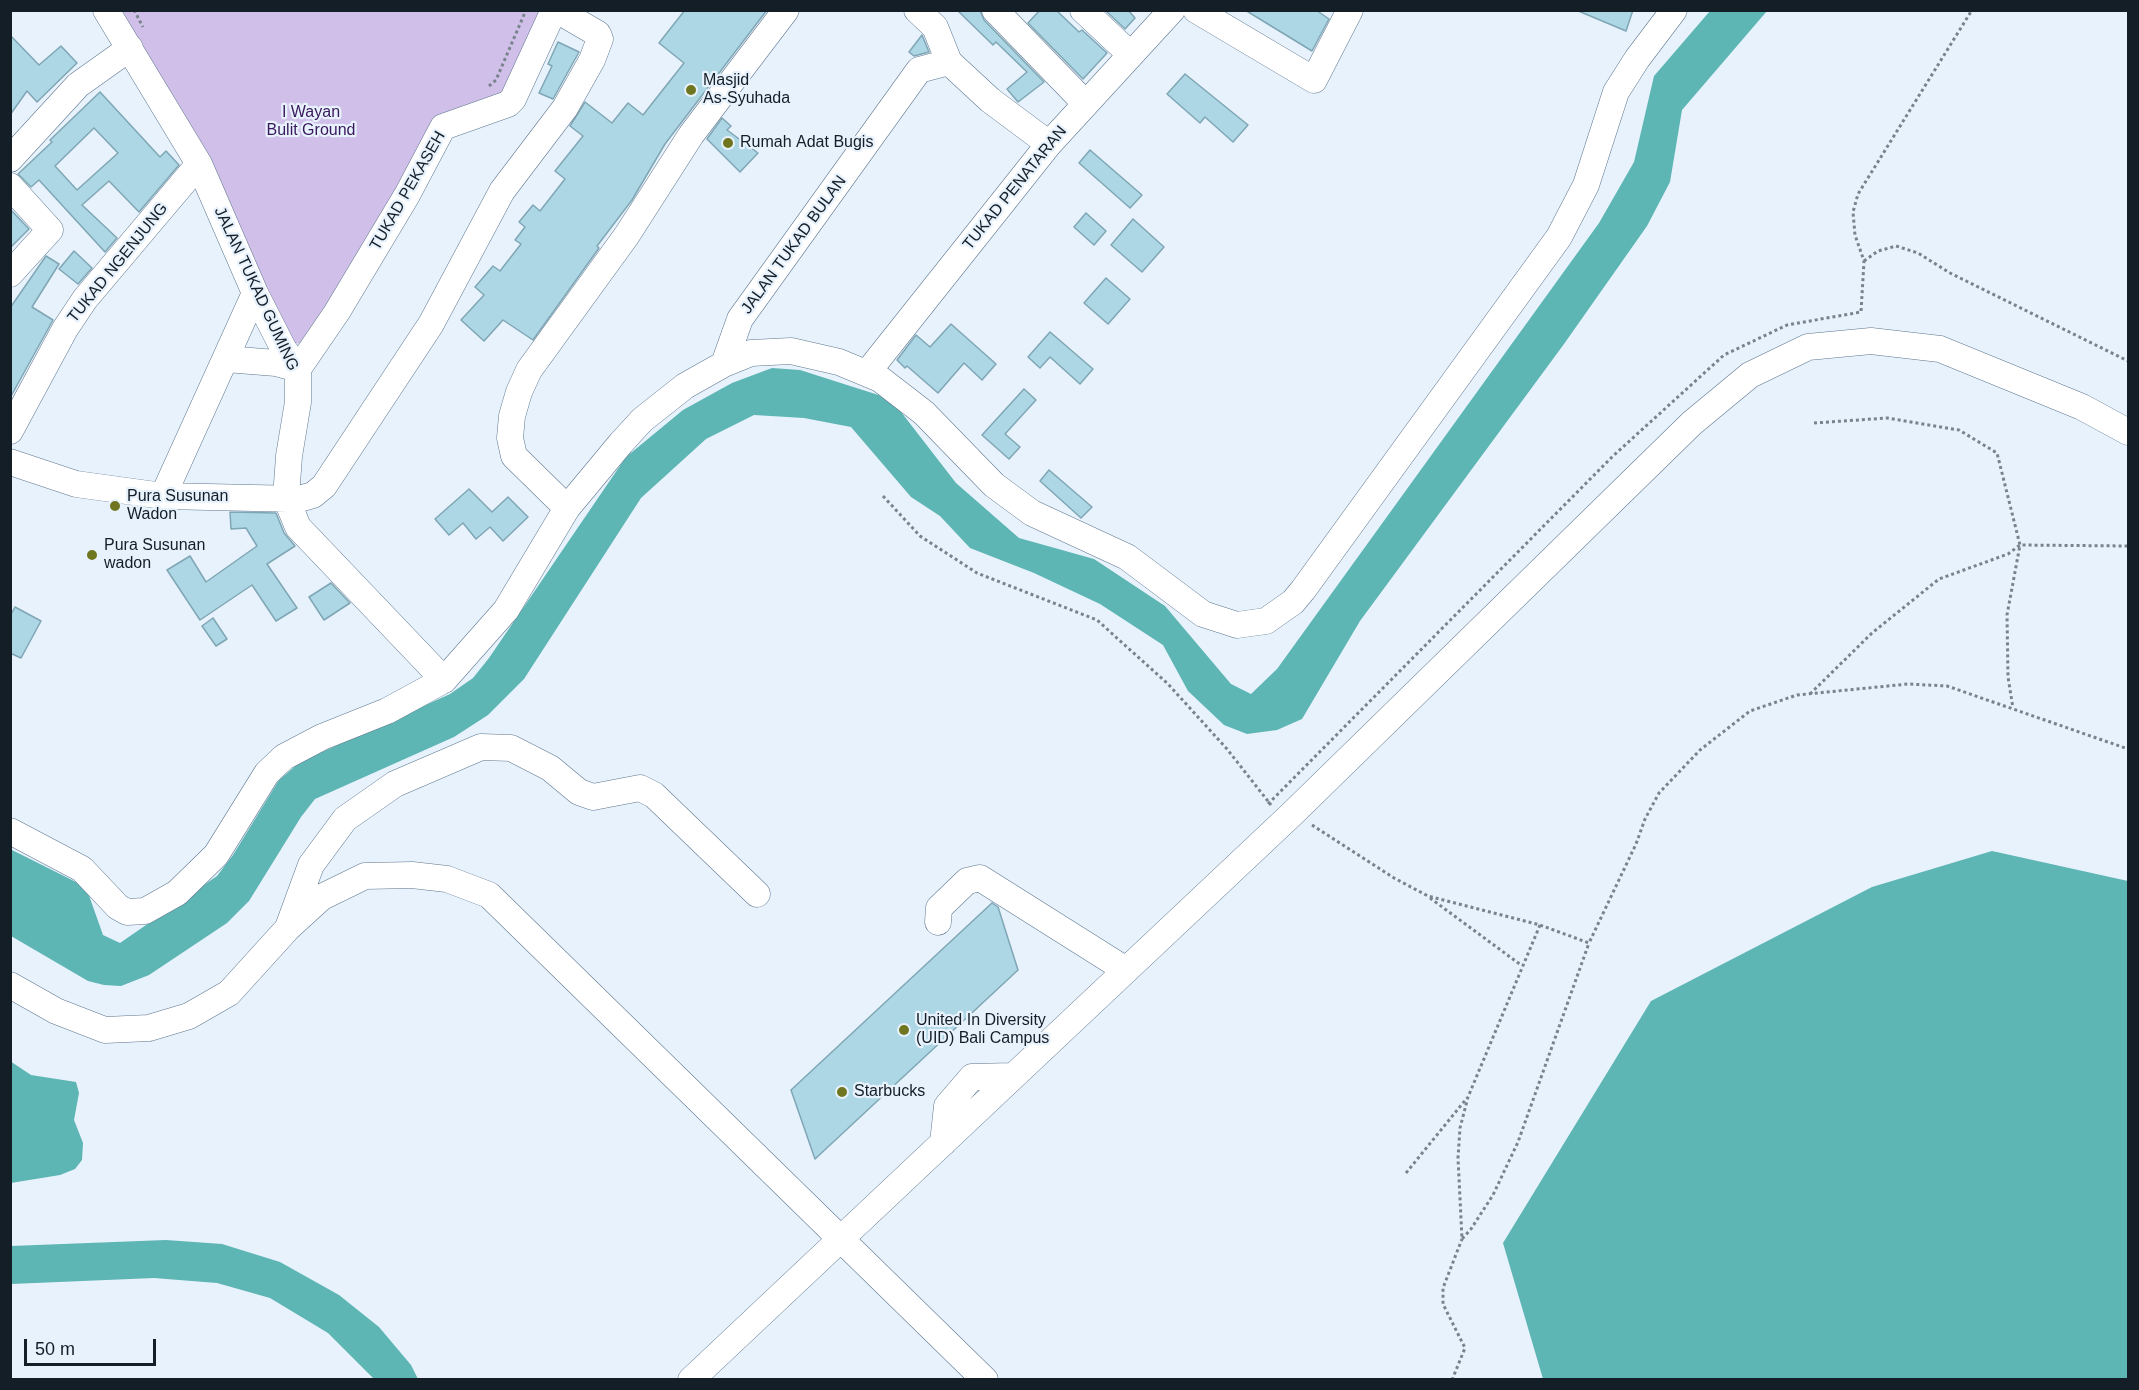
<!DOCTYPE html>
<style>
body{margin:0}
#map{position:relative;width:2139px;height:1390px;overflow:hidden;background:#e7f2fd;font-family:Arial,sans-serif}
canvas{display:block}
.frame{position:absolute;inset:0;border:12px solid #141e27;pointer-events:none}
.scale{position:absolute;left:24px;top:1339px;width:132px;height:27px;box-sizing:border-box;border:3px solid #141e27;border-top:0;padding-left:8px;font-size:18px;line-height:21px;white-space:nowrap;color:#141e27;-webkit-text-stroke:4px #e7f2fd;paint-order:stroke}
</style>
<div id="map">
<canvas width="2139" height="1390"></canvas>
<div class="frame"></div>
<div class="scale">50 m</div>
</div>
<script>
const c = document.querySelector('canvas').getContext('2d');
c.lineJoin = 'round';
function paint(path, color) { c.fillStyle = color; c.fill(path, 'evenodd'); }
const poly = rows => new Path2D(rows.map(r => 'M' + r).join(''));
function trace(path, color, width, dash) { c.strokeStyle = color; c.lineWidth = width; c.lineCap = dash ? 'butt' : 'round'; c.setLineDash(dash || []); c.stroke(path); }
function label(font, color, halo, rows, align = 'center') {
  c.font = font + ' Arial,sans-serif'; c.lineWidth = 4.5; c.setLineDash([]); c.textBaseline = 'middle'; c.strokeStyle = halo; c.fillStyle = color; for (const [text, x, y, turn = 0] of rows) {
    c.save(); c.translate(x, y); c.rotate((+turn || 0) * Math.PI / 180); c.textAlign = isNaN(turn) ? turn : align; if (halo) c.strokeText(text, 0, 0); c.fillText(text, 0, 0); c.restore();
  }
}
const green = poly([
 [121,11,541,11,507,94,442,117,305,344,294,343,286,338,206,162]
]);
const water = poly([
 [1710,11,1767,11,1682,110,1670,182,1647,226,1564,344,1360,621,1302,719,1277,730,1247,734,1224,725,1188,691,1163,645,1100,604,1034,573,970,548,940,516,911,497,851,427,804,418,754,415,706,439,641,498,524,679,488,715,454,737,315,799,301,817,249,901,227,923,149,975,121,986,104,985,88,981,11,936,10,849,86,887,103,935,120,943,217,876,233,855,279,780,300,762,450,694,473,678,489,658,626,457,683,410,732,383,772,368,800,370,891,399,956,483,1019,538,1094,559,1165,606,1231,684,1251,694,1277,669,1599,223,1634,162,1654,76],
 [1992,851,2128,881,2128,1379,1543,1379,1503,1243,1651,1001,1872,887],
 [10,1061,31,1075,76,1082,79,1093,74,1120,83,1143,82,1160,75,1169,60,1175,11,1183],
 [166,1240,222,1244,280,1262,339,1295,379,1327,411,1365,418,1379,374,1379,328,1333,270,1298,217,1283,154,1278,11,1284,11,1246]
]);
const building = poly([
 [685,10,767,10,665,144,632,200,597,246,599,248,533,340,503,320,484,341,461,320,484,295,475,287,493,266,500,271,521,244,515,240,525,227,519,222,533,205,540,211,565,179,555,171,583,136,570,126,585,102,612,123,628,103,643,115,684,63,659,43,685,10],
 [957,10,980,10,984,20,1044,82,1018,102,1007,89,1027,72,996,42,993,45,957,10],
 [1040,10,1056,10,1079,32,1082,30,1107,53,1083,79,1028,23,1040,10],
 [1105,10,1128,10,1135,18,1125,29,1105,10],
 [1245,10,1316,10,1329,19,1312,51,1245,10],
 [1576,10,1633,10,1626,31,1576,10],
 [10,35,39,65,61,46,77,63,37,102,27,91,10,115,10,35],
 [922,35,929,52,914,56,909,52,922,35],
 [558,42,579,52,553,99,539,93,552,66,548,64,558,42],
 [1185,74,1248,125,1233,142,1205,117,1200,123,1167,94,1185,74],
 [100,92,160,157,166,151,179,165,139,212,109,181,82,205,117,238,105,252,39,180,31,187,18,174,52,142,50,140,100,92],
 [94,128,118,153,77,190,55,166,94,128],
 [722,118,731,126,727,130,758,153,740,172,707,139,722,118],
 [1090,150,1142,195,1130,208,1079,163,1090,150],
 [10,209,29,229,10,248,10,209],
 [1086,213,1106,231,1094,245,1074,227,1086,213],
 [1133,219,1164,247,1142,272,1111,245,1133,219],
 [74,251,92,268,78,284,59,269,74,251],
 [46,256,59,264,32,307,53,320,10,398,10,308,46,256],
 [1106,278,1130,299,1108,324,1084,303,1106,278],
 [951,324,996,364,982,380,964,363,938,393,907,366,905,368,897,360,916,335,930,347,951,324],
 [1050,332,1093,369,1080,384,1050,357,1040,368,1028,357,1050,332],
 [1024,389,1036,400,1005,434,1020,447,1009,459,982,435,1024,389],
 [1049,470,1092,507,1081,518,1040,481,1049,470],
 [469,489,492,512,508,497,528,517,503,541,490,527,476,539,463,523,449,535,435,519,469,489],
 [230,512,276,513,284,533,295,546,267,564,297,608,276,621,252,585,200,620,167,570,190,556,206,582,257,546,246,528,231,529,230,512],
 [331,583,350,603,324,620,309,597,331,583],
 [15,607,41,621,21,658,10,653,10,616,15,607],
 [213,618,227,639,216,646,202,626,213,618],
 [992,903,998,907,1018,970,815,1159,791,1090,992,903]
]);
const path = poly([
 [134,10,143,27],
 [489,86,496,80,526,10],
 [1864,261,1878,251,1896,246,1918,253,1950,273,2128,361],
 [1814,423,1887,418,1959,430,1997,453,2020,545,2007,615,2008,677,2013,708],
 [883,496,920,536,977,573,1097,620,1168,684,1227,749,1271,805],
 [1810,694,1872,633,1939,579,2008,554,2020,545,2128,546],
 [1268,804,1613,456,1724,355,1787,325,1861,312,1864,261,1855,235,1853,212,1858,194,1972,10],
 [1312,825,1394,878,1428,896,1540,925,1589,943,1636,844,1645,819,1659,793,1700,750,1750,711,1797,695,1908,684,1947,686,2128,749],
 [1430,898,1521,965],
 [1540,925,1468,1097,1460,1128,1458,1158,1462,1239,1471,1229,1493,1195,1518,1142,1589,943],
 [1406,1173,1467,1098],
 [1452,1380,1465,1348,1443,1304,1443,1288,1462,1239]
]);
const minor = poly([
 [106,10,199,164,255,293,283,348,298,369,298,402,289,456,286,498,298,527,444,680],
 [917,10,935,27,949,62,990,100,1049,144],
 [995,10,1085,103],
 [1083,10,1130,54],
 [1196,10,1314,80,1350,10],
 [10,159,78,85,130,48],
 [10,186,50,230,10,274],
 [226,359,276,363,298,369,337,312,407,195,443,127,508,104,513,99,554,10],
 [724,364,740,319,919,70,949,62],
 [867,373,1049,144,1172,10],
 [10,431,65,329,85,299,199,164],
 [10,462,76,484,163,496,299,499,313,495,324,486,431,324,502,191,565,108,592,60,600,39,598,34,557,10],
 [163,496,255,293],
 [567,508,514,456,510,438,512,416,519,392,529,370,627,235,691,135,786,10],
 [10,831,82,869,118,907,127,912,145,911,177,893,216,855,267,773,284,757,322,737,387,711,444,680,506,610,567,508,621,443,642,420,685,386,724,364,751,353,791,351,839,362,880,379,924,413,994,485,1032,513,1127,557,1203,614,1237,625,1266,621,1293,602,1303,590,1559,237,1586,185,1616,92,1637,59,1674,10],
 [938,922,939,908,967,881,980,878,1126,970],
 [289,925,311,865,345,819,395,784,481,747,511,748,550,768,579,792,593,797,640,788,654,795,757,894],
 [10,985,56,1011,105,1030,149,1028,189,1016,229,993,288,928,322,897,365,876,412,875,447,879,489,895,985,1380],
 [943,1143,947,1106,972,1077,1013,1076],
 [691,1380,1293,813,1692,423,1750,375,1808,347,1871,341,1940,349,2082,407,2128,432]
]);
const markers = [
 [691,90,6,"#70761f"],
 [728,143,6,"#70761f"],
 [115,506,6,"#70761f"],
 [92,555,6,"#70761f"],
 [904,1030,6,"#70761f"],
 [842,1092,6,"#70761f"]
];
const poiNames = [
 ["Masjid",703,81],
 ["As-Syuhada",703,99],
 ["Rumah Adat Bugis",740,143],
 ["Pura Susunan",127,497],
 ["Wadon",127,515],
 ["Pura Susunan",104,546],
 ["wadon",104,564],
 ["United In Diversity",916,1021],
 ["(UID) Bali Campus",916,1039],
 ["Starbucks",854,1092]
];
const parkNames = [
 ["I Wayan",311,113],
 ["Bulit Ground",311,131]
];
const streetNames = [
 ["TUKAD PENATARAN",1015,188,-51],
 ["TUKAD PEKASEH",408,191,-60],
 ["JALAN TUKAD BULAN",794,245,-54],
 ["TUKAD NGENJUNG",118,263,-51],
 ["JALAN TUKAD GUMING",256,289,65]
];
paint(green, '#d0c0e9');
paint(water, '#5db5b4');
paint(building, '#aed7e5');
trace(building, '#7fa6b4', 1.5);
trace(minor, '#5e768e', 27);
trace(path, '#79838d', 3, [3, 3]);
trace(minor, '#fff', 26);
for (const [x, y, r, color] of markers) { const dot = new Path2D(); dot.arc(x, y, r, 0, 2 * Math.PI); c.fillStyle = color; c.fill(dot); trace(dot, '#e7f2fd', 2); }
label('16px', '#141e27', '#e7f2fd', poiNames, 'left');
label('16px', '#39185b', '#e7f2fd', parkNames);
label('16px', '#141e27', '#e7f2fd', streetNames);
</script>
